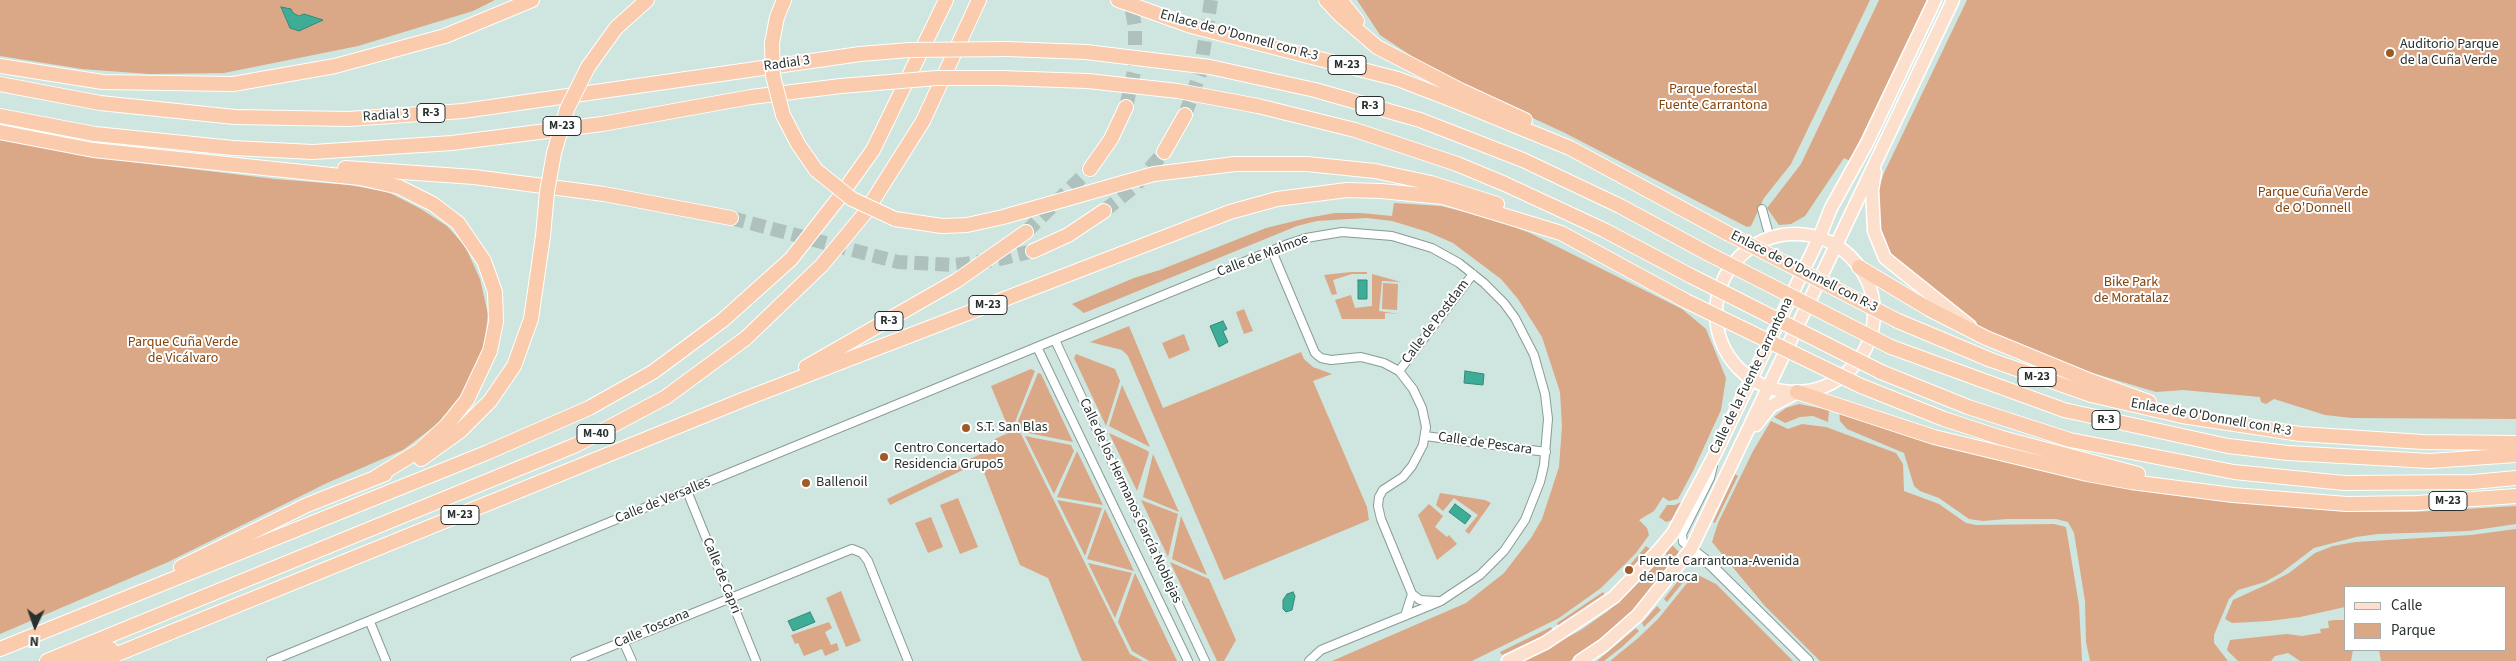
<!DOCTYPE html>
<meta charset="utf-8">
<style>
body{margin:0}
#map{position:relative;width:2516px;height:661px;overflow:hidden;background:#cfe5df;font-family:"Source Sans 3",sans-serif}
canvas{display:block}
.legend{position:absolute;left:2344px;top:586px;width:162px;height:65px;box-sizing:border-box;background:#fff;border:1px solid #a9adab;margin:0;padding:6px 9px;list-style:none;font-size:15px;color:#28312e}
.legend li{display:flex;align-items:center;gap:10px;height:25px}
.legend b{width:25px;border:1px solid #a9adab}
.north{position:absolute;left:10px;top:601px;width:50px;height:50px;-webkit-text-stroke:4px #fff;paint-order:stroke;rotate:183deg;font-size:14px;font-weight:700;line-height:20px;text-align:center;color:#28312e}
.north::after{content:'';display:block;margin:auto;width:18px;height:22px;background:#28312e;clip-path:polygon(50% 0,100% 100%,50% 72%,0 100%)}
</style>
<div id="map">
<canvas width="2516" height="661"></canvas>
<ul class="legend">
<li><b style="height:6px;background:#fce0cd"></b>Calle</li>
<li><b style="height:14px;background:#daa886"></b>Parque</li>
</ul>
<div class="north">N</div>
</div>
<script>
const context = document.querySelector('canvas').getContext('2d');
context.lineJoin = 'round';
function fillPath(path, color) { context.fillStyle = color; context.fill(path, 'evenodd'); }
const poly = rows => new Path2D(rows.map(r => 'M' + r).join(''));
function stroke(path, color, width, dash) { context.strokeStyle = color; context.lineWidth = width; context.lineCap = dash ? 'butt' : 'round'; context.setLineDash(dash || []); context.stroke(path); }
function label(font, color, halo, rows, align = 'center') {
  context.font = font + ' "Source Sans 3",sans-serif'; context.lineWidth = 4; context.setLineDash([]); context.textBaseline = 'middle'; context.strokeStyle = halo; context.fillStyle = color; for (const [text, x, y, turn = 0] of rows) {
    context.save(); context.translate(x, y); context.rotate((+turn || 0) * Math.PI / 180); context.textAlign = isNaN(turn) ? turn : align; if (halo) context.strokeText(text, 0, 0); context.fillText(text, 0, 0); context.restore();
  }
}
fillPath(poly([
 [0,0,495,0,473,11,358,46,224,73,149,74,82,69,0,56],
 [1357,0,1870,0,1791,164,1764,198,1751,226,1747,227,1565,133,1440,75,1380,35],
 [1879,0,1927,0,1850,161,1844,158,1805,216,1791,224,1779,225,1767,208,1801,164],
 [1967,0,2516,0,2516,419,2352,418,2325,415,2274,399,2266,404,2261,402,2260,397,2183,390,2156,392,2069,366,1983,331,1909,273,1887,252,1878,222,1879,187,1884,173],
 [0,140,132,162,275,179,349,185,388,192,421,209,447,226,465,246,480,279,488,314,484,347,460,398,436,425,403,450,327,483,168,562,0,634],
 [1394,203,1441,206,1497,220,1530,233,1682,309,1706,329,1726,378,1721,410,1693,471,1678,499,1669,501,1663,497,1654,511,1639,520,1647,528,1649,535,1636,553,1601,588,1559,618,1472,661,1332,661,1466,603,1504,573,1531,538,1542,519,1559,467,1562,426,1560,392,1542,337,1518,299,1501,279,1453,243,1428,232,1392,221,1366,218,1317,221,1297,226,1084,313,1072,304,1134,278,1160,270,1266,228,1307,218,1335,213,1361,213,1392,216],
 [1351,272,1367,272,1367,274,1352,274,1333,280,1337,294,1332,295,1324,275],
 [1372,274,1401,282,1382,281,1379,311,1399,314,1385,313,1385,319,1342,319,1335,300,1351,295,1355,308,1372,306],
 [1383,283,1398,284,1397,310,1382,309],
 [1244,309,1253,331,1244,334,1236,312],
 [1129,326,1163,408,1301,352,1304,359,1313,367,1332,374,1313,381,1367,507,1369,520,1224,580,1128,356,1122,350,1090,342],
 [1184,334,1190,350,1169,359,1162,343],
 [1076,354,1115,369,1120,381,1106,426,1074,358],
 [1031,369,1035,371,1015,422,1130,654,1143,661,1082,661,1048,578,1020,565,983,470,967,468,890,505,887,499,995,447,995,439,1010,432,991,386],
 [1038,373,1041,374,1073,442,1023,432,1018,421],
 [1122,385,1150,447,1109,426],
 [1799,404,1829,410,1828,422,1813,416,1800,417,1785,423,1774,417,1786,408],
 [1839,410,1961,451,2140,489,2234,502,2348,512,2414,512,2516,506,2516,524,2469,531,2378,534,2356,537,2314,548,2281,573,2265,582,2238,590,2229,599,2214,635,2214,643,2228,661,2090,661,2086,642,2085,601,2074,533,2068,522,2056,519,2007,519,1983,521,1969,519,1939,498,1920,491,1914,486,1904,453,1847,429,1840,421],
 [1771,421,1788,429,1802,424,1826,427,1896,453,1903,464,1904,491,1939,504,1966,523,1976,525,2054,524,2066,527,2079,605,2082,661,1820,661,1764,605,1712,542,1718,523,1753,451],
 [1109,433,1148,451,1149,453,1137,491],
 [1025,436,1071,445,1074,451,1054,494],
 [1077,451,1103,505,1057,497],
 [1153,454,1179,512,1143,497],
 [1735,474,1738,476,1732,488,1715,523,1713,522],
 [1440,493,1485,500,1491,503,1469,534,1465,531,1478,515,1454,498,1443,511,1436,505],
 [958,498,978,547,960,554,940,505],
 [1057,500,1102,508,1085,556],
 [1141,500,1178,514,1168,557],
 [1681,502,1683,503,1672,520,1666,522,1659,517,1667,505,1675,505],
 [1429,504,1443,516,1435,527,1447,537,1449,535,1457,544,1437,560,1418,515],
 [1105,509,1134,571,1087,559],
 [1181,516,1207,575,1172,559],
 [931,517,943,547,928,553,915,523],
 [2516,529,2516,661,2381,661,2379,650,2505,650,2505,587,2345,587,2345,607,2300,617,2269,621,2232,623,2225,619,2233,600,2270,583,2289,573,2315,553,2333,546,2355,542,2471,535],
 [1672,545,1680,553,1674,562,1665,553],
 [1646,546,1650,549,1632,569,1629,566],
 [1660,559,1670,568,1642,602,1594,644,1570,661,1523,661,1581,630,1608,611,1638,583],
 [1170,562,1209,579,1236,640,1224,661,1217,661],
 [1088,563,1132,573,1115,618],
 [1135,573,1177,661,1149,661,1132,651,1118,622],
 [1698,575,1716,584,1793,661,1610,661,1637,639,1658,619,1692,577],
 [1681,577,1685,580,1667,602,1664,599],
 [841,591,861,641,846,647,826,598],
 [1603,592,1605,595,1559,627,1557,623],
 [1657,606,1661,610,1644,627,1642,623],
 [2334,620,2345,620,2345,650,2353,650,2351,661,2300,661,2288,653,2275,656,2271,661,2238,661,2227,650,2230,640,2287,634,2302,636,2321,633,2320,629,2329,628,2328,621],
 [829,622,832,628,825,632,831,645,837,643,839,650,825,656,822,649,804,656,798,643,795,644,791,635],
 [1551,627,1553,631,1502,655,1500,652],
 [1636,628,1639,631,1622,647,1604,661,1597,661]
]), '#daa886');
const water = poly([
 [281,7,291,9,293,13,299,16,304,14,323,20,299,31,290,28,281,7],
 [1358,280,1367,280,1367,299,1358,299,1358,280],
 [1223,321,1227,329,1223,331,1228,342,1219,347,1210,326,1223,321],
 [1465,371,1484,374,1483,385,1464,383,1465,371],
 [1455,504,1471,516,1465,524,1449,512,1455,504],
 [1293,592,1295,596,1292,610,1286,612,1283,609,1283,600,1287,594,1293,592],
 [810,612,815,622,793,631,788,621,810,612]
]);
fillPath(water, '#3dad98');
stroke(water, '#378878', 1);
stroke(poly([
 [1126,107,1135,67,1135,27,1130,0],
 [1185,115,1200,73,1211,0],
 [1104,211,1134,187,1164,152],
 [731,218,898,262,955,265,996,260,1033,251],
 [1026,232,1090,169]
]), '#aec1bc', 14, [14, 7]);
const minor = poly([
 [1762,209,1770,238],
 [1272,251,1315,353,1321,358,1331,360,1361,357,1384,363,1399,371,1413,389,1422,408,1426,427,1423,445,1412,466,1403,477,1383,490,1379,497,1378,506,1381,519,1412,594,1405,616],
 [1055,340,1205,661],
 [1037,347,1188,661],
 [1399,371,1473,274],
 [1425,436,1546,452],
 [687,491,756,661],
 [1691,549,1683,542,1682,534,1710,478,1713,466],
 [1412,594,1420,600,1437,601],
 [370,622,386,661],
 [623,641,632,661],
 [271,661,1288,244,1306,238,1342,232,1392,236,1432,248,1459,263,1484,283,1504,303,1515,318,1534,355,1545,394,1548,419,1544,465,1540,482,1525,520,1504,551,1480,575,1441,601,1321,650,1309,661],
 [575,661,852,549,862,553,868,561,908,661]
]);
const tertiary = poly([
 [1691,549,1710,564,1808,661]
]);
const primary = poly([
 [1875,172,1872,190,1874,231,1885,258,1970,326],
 '1716 313a79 79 0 1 1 158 0a79 79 0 1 1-158 0Z',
 [1756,425,1771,406,1796,393],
 [1508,661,1545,643,1614,597,1658,551,1673,533,1714,456,1819,238,1831,208,1867,143,1935,0],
 [1580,661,1604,645,1638,615,1691,549,1953,0]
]);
const motorway = poly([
 [1118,0,1191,26,1398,79,1455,101,1570,148,1727,233],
 [1326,0,1340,15,1377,47,1460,90,1525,120],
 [1340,0,1357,21],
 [616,28,647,0],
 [772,43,777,17,784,0],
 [1008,49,1086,52,1210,67,1315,90,1420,120,1523,160,1620,206,1707,253],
 [0,66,103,82,233,84,335,66,445,36,532,0],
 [1001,78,1088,81,1178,91,1258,106,1355,130,1457,164,1505,184,1604,230,1691,276],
 [0,84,100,103,235,117,348,119,463,111,860,54],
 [783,115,798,144,816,170],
 [0,116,95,134,233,148,313,152,452,143,602,124,751,97,841,86],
 [0,132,93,150,360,178,399,187,433,204,458,223,484,261,495,292,496,322,490,351,467,400,447,425,420,450,376,477],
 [1164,152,1185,115],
 [345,168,474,177,604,194,731,218],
 [1090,169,1111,139,1126,107],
 [895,219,942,226,967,225,1003,217,1154,174,1235,164,1307,164,1375,171,1431,183,1497,204],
 [1033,251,1068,235,1104,211],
 [1859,267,1929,309,1986,338,2086,379,2149,402],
 [1898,321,1991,360,2091,395,2182,416,2300,434,2423,442,2516,443],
 [1891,347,2064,410,2228,446,2288,453,2430,461,2516,455],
 [806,367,956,281,1026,232],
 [1881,372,1968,407,2070,440,2234,472,2344,483,2473,482,2516,478],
 [1861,386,1944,419,2002,438,2138,474],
 [1797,392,1934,437,2087,474,2131,482,2233,495,2347,504,2417,503,2516,496],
 [421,459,460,431,490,401,514,366,531,319,543,236],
 [181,567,307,505,385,474],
 [0,649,486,453,589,408,653,372,723,320,791,259,838,199,873,150,946,0],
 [47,661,576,445,666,397,746,338,822,265,865,213,923,121,979,0],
 [72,661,111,649],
 [100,661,745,399,1230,212,1277,199,1347,190,1381,191,1443,197,1561,233,1686,301]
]);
stroke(minor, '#889c97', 10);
stroke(tertiary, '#889c97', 12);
stroke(primary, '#fff', 15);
stroke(motorway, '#fff', 16);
stroke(minor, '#fff', 8);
stroke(tertiary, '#fff', 10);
stroke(primary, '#fce0cd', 12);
stroke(motorway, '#facbac', 14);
const motorwayBridge = poly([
 [772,43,773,76,783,115],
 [860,54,909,50,1008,49],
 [841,86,937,78,1001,78],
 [816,170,852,199,895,219],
 [1727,233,1898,321],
 [543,236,547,192,554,153,567,109,588,67,616,28],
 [1707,253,1891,347],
 [1691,276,1881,372],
 [1686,301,1861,386]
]);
stroke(motorwayBridge, '#fff', 16, []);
stroke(motorwayBridge, '#facbac', 14);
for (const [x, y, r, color] of [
 [2390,53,5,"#9c5b27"],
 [966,428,5,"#9c5b27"],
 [884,457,5,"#9c5b27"],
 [806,483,5,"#9c5b27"],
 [1629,570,5,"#9c5b27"]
]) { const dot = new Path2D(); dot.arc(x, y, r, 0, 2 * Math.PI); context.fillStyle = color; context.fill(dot); stroke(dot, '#fff', 2); }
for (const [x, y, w] of [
 [1347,65,38],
 [1370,106,28],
 [431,113,28],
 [562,126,38],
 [988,305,38],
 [889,321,28],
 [2037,377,38],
 [2106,420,28],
 [596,434,38],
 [2448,501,38],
 [460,515,38]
]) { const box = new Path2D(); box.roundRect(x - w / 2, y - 9.5, w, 19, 4); context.fillStyle = '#fff'; context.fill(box); stroke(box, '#28312e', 1); }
label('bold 12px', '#28312e', null, [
 ["M-23",1347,65],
 ["R-3",1370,106],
 ["R-3",431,113],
 ["M-23",562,126],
 ["M-23",988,305],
 ["R-3",889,321],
 ["M-23",2037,377],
 ["R-3",2106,420],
 ["M-40",596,434],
 ["M-23",2448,501],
 ["M-23",460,515]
]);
label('14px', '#28312e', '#fff', [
 ["Enlace de O'Donnell con R-3",1239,36,15],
 ["Radial 3",787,64,-8],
 ["Radial 3",386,116,-4],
 ["Calle de Malmoe",1263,256,-21],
 ["Enlace de O'Donnell con R-3",1804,272,27],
 ["Calle de Postdam",1436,322,-53],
 ["Calle de la Fuente Carrantona",1752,376,-64],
 ["Enlace de O'Donnell con R-3",2211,418,10],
 ["Calle de Pescara",1485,444,8],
 ["Calle de Versalles",663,501,-22],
 ["Calle de los Hermanos García Noblejas",1130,501,65],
 ["Calle de Capri",721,576,68],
 ["Calle Toscana",652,629,-23]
]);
label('14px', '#28312e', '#fff', [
 ["Auditorio Parque",2400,45],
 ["de la Cuña Verde",2400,61],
 ["S.T. San Blas",976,428],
 ["Centro Concertado",894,449],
 ["Residencia Grupo5",894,465],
 ["Ballenoil",816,483],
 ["Fuente Carrantona-Avenida",1639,562],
 ["de Daroca",1639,578]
], 'left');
label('14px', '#844409', '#fff', [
 ["Parque forestal",1713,90],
 ["Fuente Carrantona",1713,106],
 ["Parque Cuña Verde",2313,193],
 ["de O'Donnell",2313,209],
 ["Bike Park",2131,283],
 ["de Moratalaz",2131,299],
 ["Parque Cuña Verde",183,343],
 ["de Vicálvaro",183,359]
]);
</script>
